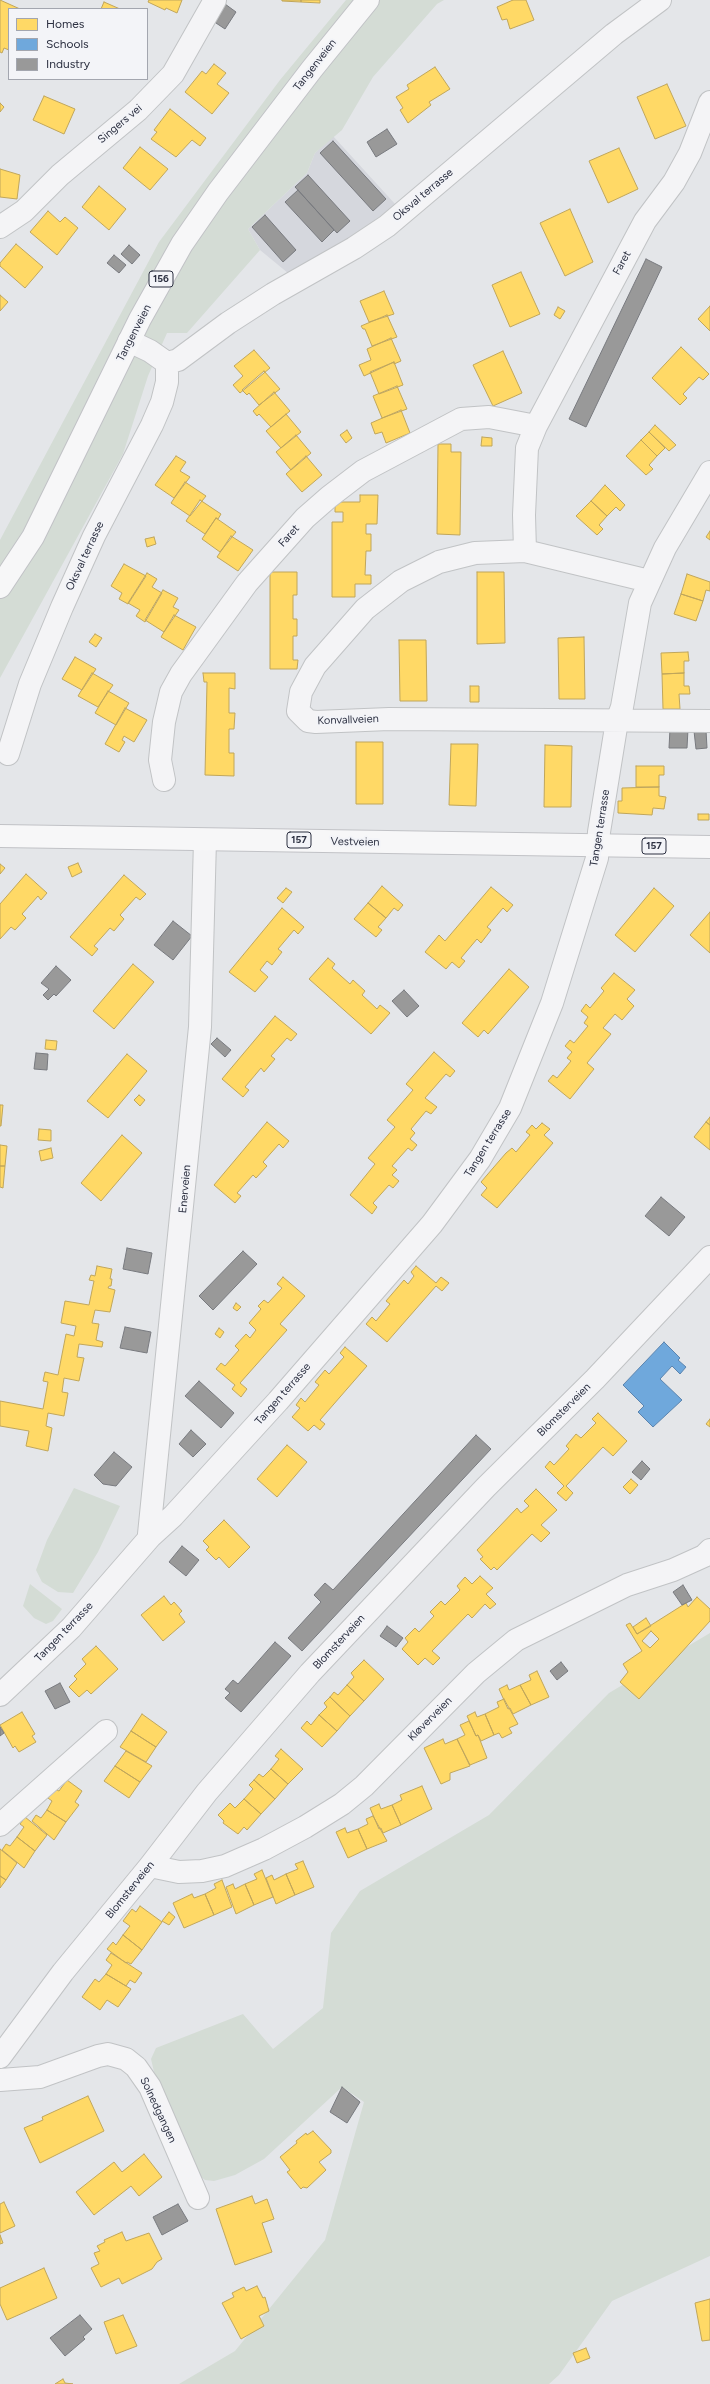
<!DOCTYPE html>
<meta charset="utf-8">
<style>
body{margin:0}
#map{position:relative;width:710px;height:2384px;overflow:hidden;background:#e4e6e9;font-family:Figtree,sans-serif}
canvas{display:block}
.legend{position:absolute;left:8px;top:8px;width:140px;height:72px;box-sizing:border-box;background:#f3f4f8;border:1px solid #a3a6af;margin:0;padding:5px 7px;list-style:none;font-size:12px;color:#2c3041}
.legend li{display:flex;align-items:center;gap:8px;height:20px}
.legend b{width:20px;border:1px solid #a3a6af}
</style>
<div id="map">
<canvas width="710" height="2384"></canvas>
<ul class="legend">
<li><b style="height:11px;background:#ffd966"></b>Homes</li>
<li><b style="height:11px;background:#6fa8dc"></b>Schools</li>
<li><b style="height:11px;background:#999"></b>Industry</li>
</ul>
</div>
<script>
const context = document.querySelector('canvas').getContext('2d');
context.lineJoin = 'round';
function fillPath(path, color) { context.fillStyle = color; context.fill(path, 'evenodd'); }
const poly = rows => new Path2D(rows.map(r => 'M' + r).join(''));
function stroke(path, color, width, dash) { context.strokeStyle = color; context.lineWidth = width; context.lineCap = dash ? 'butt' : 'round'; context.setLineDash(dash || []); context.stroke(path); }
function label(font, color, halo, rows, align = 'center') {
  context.font = font + ' Figtree,sans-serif'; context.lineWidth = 4; context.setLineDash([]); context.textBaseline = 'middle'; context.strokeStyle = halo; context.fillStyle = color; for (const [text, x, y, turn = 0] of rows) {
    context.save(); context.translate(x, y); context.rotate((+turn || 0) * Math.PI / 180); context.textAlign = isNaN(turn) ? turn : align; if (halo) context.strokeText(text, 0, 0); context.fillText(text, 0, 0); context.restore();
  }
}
fillPath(poly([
 [333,136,396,205,294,278,260,250,248,229,307,173,315,153]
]), '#d5d7dd');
fillPath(poly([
 [346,0,444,0,437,4,373,77,342,130,315,153,307,173,248,229,260,250,187,333,167,333,148,376,123,454,0,678,0,540,159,242,280,80],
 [74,1488,120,1506,98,1552,73,1593,58,1592,42,1582,36,1570,47,1540],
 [30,1584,62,1609,53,1621,46,1624,34,1618,23,1606],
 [710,1633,710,2256,612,2301,559,2375,549,2384,179,2384,235,2351,325,2240,364,2102,342,2087,264,2159,235,2175,214,2181,205,2180,197,2174,155,2076,151,2059,156,2048,243,2014,273,2049,323,2008,331,1933,360,1891,489,1815,609,1693]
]), '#d4dcd5');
const homes = poly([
 [0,0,20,9,9,9,9,50,4,48,2,53,0,52,0,0],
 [149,0,182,0,177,13,166,8,165,10,148,2,149,0],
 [282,0,301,0,301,2,282,1,282,0],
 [301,0,320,0,320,3,301,2,301,0],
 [513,0,526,0,534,20,510,29,507,19,502,20,497,7,513,0],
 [104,2,120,9,101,9,104,2],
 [214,64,226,73,217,84,229,93,212,114,185,92,202,71,206,74,214,64],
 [435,67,450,89,429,102,431,105,408,123,400,110,403,108,396,97,409,89,407,85,435,67],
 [667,84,686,126,655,139,637,97,667,84],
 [44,96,75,109,64,134,33,120,44,96],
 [0,103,4,107,0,112,0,103],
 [170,109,206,138,200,146,192,140,176,157,151,139,157,132,154,130,170,109],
 [140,147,168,169,150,190,123,168,140,147],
 [619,148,638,189,608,203,589,161,619,148],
 [0,169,20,175,17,199,0,197,0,169],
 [99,186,126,209,109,230,82,207,99,186],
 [570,209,593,262,565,276,540,223,570,209],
 [48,211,60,222,65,217,78,228,57,255,30,232,48,211],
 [16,244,43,267,25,288,0,266,0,263,16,244],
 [521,272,540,314,510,327,492,285,521,272],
 [384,291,394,314,369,322,360,301,384,291],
 [0,295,8,302,0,311,0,295],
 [710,306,710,331,698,319,710,306],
 [558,307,565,311,560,319,554,315,558,307],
 [387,315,397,337,372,346,365,329,363,329,361,326,387,315],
 [391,338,401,361,394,364,394,362,364,376,359,365,371,360,367,349,391,338],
 [681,347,709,374,703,380,699,377,683,394,687,398,680,405,652,378,681,347],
 [254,350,270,368,240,393,233,385,243,376,234,366,254,350],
 [503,351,522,393,493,406,473,365,503,351],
 [394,362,403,385,379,394,370,372,394,362],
 [264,371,280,389,259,405,249,393,247,395,242,390,264,371],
 [397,386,407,409,382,418,373,396,397,386],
 [274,392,290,411,271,427,259,414,257,416,253,411,274,392],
 [401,410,410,433,386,443,382,432,375,434,371,423,401,410],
 [286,414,301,432,281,448,266,431,286,414],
 [655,425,676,445,669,451,649,432,655,425],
 [347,430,352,438,346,443,340,435,347,430],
 [649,432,665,448,657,456,641,440,649,432],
 [296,435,311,453,291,470,276,452,296,435],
 [482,437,492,438,492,446,481,446,482,437],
 [641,440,657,456,649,465,653,469,646,475,626,456,641,440],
 [438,444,451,444,451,452,461,452,460,535,437,534,438,444],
 [176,456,186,462,180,471,190,477,174,498,155,485,176,456],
 [306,456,322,475,302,492,286,474,306,456],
 [185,482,206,496,190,516,171,503,185,482],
 [605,485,625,505,620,511,616,507,607,516,591,501,605,485],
 [360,495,378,495,377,524,366,524,366,534,371,534,371,551,366,551,365,575,371,575,371,584,355,584,355,597,332,597,332,522,343,522,343,512,335,512,335,502,360,502,360,495],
 [200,500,221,514,218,519,216,518,205,534,186,521,200,500],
 [591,501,607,516,599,525,603,529,597,535,576,516,591,501],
 [216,518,236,532,220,552,202,539,216,518],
 [710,531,710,540,706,537,710,531],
 [231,536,253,550,238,571,217,557,231,536],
 [154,537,156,544,147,547,145,539,154,537],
 [124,564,146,576,128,604,119,599,122,593,111,586,124,564],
 [270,572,297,572,297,595,293,595,293,619,297,619,297,636,293,636,293,660,298,660,297,669,270,669,270,572],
 [477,572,504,572,505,643,477,644,477,572],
 [147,573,157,579,152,587,162,593,145,622,136,616,140,610,128,603,147,573],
 [687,574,710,582,710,591,706,590,703,601,681,594,687,574],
 [163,590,178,598,173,607,179,610,164,632,145,620,163,590],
 [681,594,703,601,696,621,674,614,681,594],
 [174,615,196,627,183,650,161,637,174,615],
 [95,634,102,638,96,647,89,642,95,634],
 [584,637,585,699,559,699,558,638,584,637],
 [399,640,426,640,427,701,400,701,399,640],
 [688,652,689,661,684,661,684,673,662,674,661,653,688,652],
 [75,657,96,669,82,690,62,679,75,657],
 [92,673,113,685,98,707,78,696,92,673],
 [203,673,235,673,235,689,229,688,229,713,235,713,234,729,229,729,229,753,234,753,234,776,205,775,207,682,204,682,203,673],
 [684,673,684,686,689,686,690,694,679,694,680,709,663,709,662,674,684,673],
 [470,686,479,686,479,702,470,702,470,686],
 [108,691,129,703,116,725,95,713,108,691],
 [125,708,147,720,134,742,124,736,122,740,125,742,119,752,105,744,125,708],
 [356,742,383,742,383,804,356,804,356,742],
 [451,744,478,744,476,806,449,805,451,744],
 [545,745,572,746,571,807,544,807,545,745],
 [636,766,664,766,664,775,659,775,659,787,636,787,636,766],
 [659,787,659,796,666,797,664,809,653,808,652,815,618,813,618,801,622,801,622,788,659,787],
 [698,814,709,814,709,820,698,820,698,814],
 [78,863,82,872,72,877,68,867,78,863],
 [0,864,5,868,0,874,0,864],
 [26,874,47,893,41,900,38,896,22,914,26,918,15,930,11,927,0,939,0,904,26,874],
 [124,875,146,894,140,900,136,897,120,915,124,919,114,931,110,928,94,946,98,949,92,956,70,937,124,875],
 [382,886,403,905,398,911,394,908,386,918,368,903,382,886],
 [491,887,513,905,507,912,503,908,487,927,491,930,481,943,477,939,461,958,465,961,459,968,452,962,446,969,425,952,439,935,445,941,491,887],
 [286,888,292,892,283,903,277,898,286,888],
 [654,888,674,906,635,952,615,935,654,888],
 [368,903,386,918,378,927,382,930,376,937,354,919,368,903],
 [282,908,304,927,298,934,294,930,278,949,282,952,272,965,267,961,260,970,268,977,255,992,229,972,282,908],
 [710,912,710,953,690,935,710,912],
 [328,958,335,964,332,968,350,984,353,980,365,991,362,995,377,1009,380,1005,390,1013,371,1034,309,979,328,958],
 [133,964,154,982,114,1029,93,1011,133,964],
 [509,969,529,987,488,1034,484,1030,478,1037,462,1023,509,969],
 [614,973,635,990,627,999,634,1006,622,1020,615,1014,603,1028,611,1034,587,1063,594,1069,570,1099,548,1081,553,1075,557,1078,571,1061,567,1058,572,1052,565,1046,570,1040,574,1043,588,1026,584,1023,588,1017,581,1011,586,1004,590,1008,604,991,601,988,614,973],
 [275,1016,297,1034,291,1041,287,1038,271,1056,275,1059,264,1072,261,1068,245,1087,249,1090,243,1097,222,1079,275,1016],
 [46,1040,57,1041,56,1050,45,1049,46,1040],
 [434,1052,455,1071,450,1077,446,1074,425,1098,437,1107,431,1114,426,1111,411,1129,415,1133,410,1139,417,1145,412,1151,408,1148,392,1166,397,1170,392,1175,399,1181,393,1188,389,1185,373,1203,377,1207,372,1214,350,1195,375,1164,368,1158,395,1127,387,1120,413,1090,406,1084,434,1052],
 [127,1054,147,1071,108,1118,87,1101,127,1054],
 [139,1095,145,1100,140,1106,134,1100,139,1095],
 [0,1105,3,1105,1,1126,0,1126,0,1105],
 [710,1117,710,1125,706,1122,710,1117],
 [267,1122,289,1141,283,1148,279,1144,263,1162,267,1166,256,1178,253,1175,237,1193,241,1196,235,1203,214,1185,267,1122],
 [706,1122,710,1125,710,1150,694,1137,706,1122],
 [542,1123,550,1129,544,1135,553,1143,497,1208,481,1195,487,1188,481,1182,506,1153,512,1148,516,1152,530,1135,526,1132,532,1125,536,1129,542,1123],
 [39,1129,51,1130,51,1141,38,1140,39,1129],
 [122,1135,142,1153,101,1201,81,1183,122,1135],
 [0,1145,7,1146,5,1166,0,1166,0,1145],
 [51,1148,53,1158,41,1161,39,1151,51,1148],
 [0,1166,5,1166,3,1188,0,1187,0,1166],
 [97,1266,112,1269,110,1279,112,1279,111,1286,109,1286,108,1288,115,1290,110,1312,95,1310,92,1323,99,1324,96,1340,103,1342,102,1347,79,1344,77,1357,84,1358,79,1381,64,1378,62,1392,68,1393,64,1416,48,1413,46,1426,52,1428,48,1451,26,1446,29,1431,0,1426,0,1401,43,1409,48,1382,43,1381,45,1372,58,1375,66,1334,74,1336,76,1326,61,1323,65,1301,89,1305,94,1281,89,1280,91,1275,95,1276,97,1266],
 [416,1266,436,1283,441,1277,449,1283,442,1291,436,1286,387,1342,366,1324,372,1317,376,1321,390,1304,386,1301,404,1280,408,1284,414,1276,411,1272,416,1266],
 [283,1277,305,1296,280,1324,287,1330,240,1383,247,1389,241,1397,232,1389,235,1385,216,1369,221,1363,225,1366,239,1350,235,1346,246,1334,250,1338,256,1330,249,1323,261,1309,258,1306,264,1300,268,1303,282,1288,277,1284,283,1277],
 [236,1303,241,1307,237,1311,233,1308,236,1303],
 [219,1328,224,1332,220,1338,215,1334,219,1328],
 [345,1347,367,1366,320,1420,325,1424,320,1430,314,1425,308,1431,292,1417,300,1408,296,1405,301,1398,305,1402,319,1385,315,1382,325,1370,329,1374,344,1357,340,1353,345,1347],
 [598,1413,627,1441,613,1456,603,1447,566,1486,573,1493,566,1501,557,1493,564,1486,545,1467,550,1461,554,1465,569,1449,566,1446,576,1434,581,1438,596,1423,592,1419,598,1413],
 [710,1419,710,1427,706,1424,710,1419],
 [287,1445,307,1462,277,1497,257,1479,287,1445],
 [631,1479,638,1485,630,1494,623,1487,631,1479],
 [536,1489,557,1510,541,1525,550,1533,541,1542,532,1534,497,1570,494,1567,491,1570,480,1559,483,1557,477,1550,517,1508,521,1513,529,1506,524,1501,536,1489],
 [224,1520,250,1547,229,1568,219,1557,216,1560,206,1550,209,1547,203,1541,224,1520],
 [480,1576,493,1588,486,1594,496,1604,490,1609,485,1604,472,1618,468,1614,432,1651,440,1658,433,1665,425,1658,418,1665,402,1649,408,1642,405,1638,415,1628,419,1632,434,1616,430,1612,441,1601,445,1605,460,1590,457,1586,465,1577,472,1584,480,1576],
 [164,1596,171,1605,174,1602,182,1611,179,1614,185,1622,163,1641,141,1615,164,1596],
 [697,1597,710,1609,710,1621,639,1699,620,1682,628,1672,623,1664,642,1651,626,1625,630,1623,637,1634,686,1603,688,1607,697,1597],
 [651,1631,659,1639,650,1648,642,1641,651,1631],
 [646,1618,651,1626,637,1634,633,1627,646,1618],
 [96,1646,118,1669,91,1694,87,1690,79,1697,69,1687,77,1679,74,1676,86,1664,82,1659,96,1646],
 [364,1660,384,1679,364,1701,347,1685,354,1677,351,1673,364,1660],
 [537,1671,549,1697,531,1705,520,1685,531,1680,529,1675,537,1671],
 [347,1685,364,1701,350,1716,330,1697,334,1692,338,1695,347,1685],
 [507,1685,509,1690,520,1685,531,1705,513,1714,510,1708,508,1709,499,1689,507,1685],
 [330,1697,350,1716,337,1731,319,1715,327,1707,324,1703,330,1697],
 [504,1699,518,1724,509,1728,512,1733,502,1738,499,1733,494,1735,485,1714,499,1707,497,1702,504,1699],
 [22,1712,35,1734,32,1736,36,1742,19,1752,15,1746,13,1748,0,1725,22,1712],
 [475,1712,477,1717,485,1714,494,1735,481,1741,478,1735,476,1736,467,1716,475,1712],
 [142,1714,167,1732,156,1747,131,1731,142,1714],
 [319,1715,337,1731,322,1747,301,1728,307,1721,311,1725,319,1715],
 [469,1721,476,1736,478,1735,487,1758,470,1765,457,1739,465,1735,460,1725,469,1721],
 [131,1731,156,1747,146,1762,120,1747,131,1731],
 [443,1739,445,1744,457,1739,470,1766,450,1773,450,1780,441,1784,424,1748,443,1739],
 [281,1749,303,1769,288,1784,271,1769,279,1759,275,1756,281,1749],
 [126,1751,152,1766,140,1782,115,1766,126,1751],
 [115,1766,140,1782,129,1798,104,1781,115,1766],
 [271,1769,288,1784,275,1799,254,1780,259,1774,263,1777,271,1769],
 [67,1780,82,1791,75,1802,79,1805,66,1822,47,1810,52,1801,48,1798,55,1789,59,1791,67,1780],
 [254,1780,275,1799,261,1814,244,1799,253,1789,249,1785,254,1780],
 [422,1786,432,1809,401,1825,392,1805,402,1800,400,1795,422,1786],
 [244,1799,261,1814,247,1830,244,1827,238,1834,223,1823,224,1821,218,1815,230,1803,235,1808,244,1799],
 [379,1804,381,1809,392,1805,401,1825,383,1833,381,1828,379,1829,370,1808,379,1804],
 [47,1810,66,1822,54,1840,32,1821,36,1815,41,1818,47,1810],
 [373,1816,387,1841,367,1849,358,1829,368,1824,366,1819,373,1816],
 [25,1817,47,1835,35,1851,17,1837,24,1827,20,1824,25,1817],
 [345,1828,347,1833,358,1829,367,1849,348,1858,336,1832,345,1828],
 [17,1837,35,1851,24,1868,2,1850,6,1844,10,1846,17,1837],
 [0,1849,17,1863,6,1880,0,1876,0,1849],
 [303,1861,314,1887,295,1895,286,1874,298,1869,295,1864,303,1861],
 [262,1870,273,1897,254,1905,245,1884,257,1879,254,1874,262,1870],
 [286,1874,295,1895,276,1904,266,1878,272,1875,274,1880,286,1874],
 [0,1876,6,1880,0,1888,0,1876],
 [222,1880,232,1907,214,1915,205,1894,216,1888,214,1884,222,1880],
 [233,1884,235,1889,245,1884,254,1905,236,1914,226,1887,233,1884],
 [192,1894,194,1898,205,1894,214,1915,184,1928,173,1903,192,1894],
 [140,1906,162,1922,142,1950,123,1935,130,1926,123,1921,132,1909,136,1912,140,1906],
 [169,1912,175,1917,169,1925,162,1921,169,1912],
 [123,1935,142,1950,131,1964,127,1962,126,1963,107,1949,113,1942,116,1945,123,1935],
 [111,1953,142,1973,135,1983,130,1980,126,1986,106,1974,112,1965,106,1960,111,1953],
 [106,1974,131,1989,118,2007,107,2000,100,2010,82,1997,95,1979,99,1982,106,1974],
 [88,2096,104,2131,40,2163,24,2128,43,2120,42,2117,88,2096],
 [313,2131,331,2150,331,2153,319,2162,326,2170,307,2188,303,2187,301,2189,287,2172,290,2170,280,2157,297,2143,296,2141,306,2133,307,2135,313,2131],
 [144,2154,162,2177,139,2196,131,2186,94,2215,76,2192,114,2162,122,2172,144,2154],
 [252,2196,255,2204,267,2199,274,2219,262,2223,272,2252,235,2265,216,2209,252,2196],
 [4,2202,15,2226,0,2233,0,2204,4,2202],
 [122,2232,126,2241,149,2233,162,2259,157,2262,152,2269,122,2284,119,2278,101,2287,91,2268,99,2264,94,2253,100,2251,97,2246,105,2242,104,2240,122,2232],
 [0,2235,3,2243,0,2244,0,2235],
 [44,2268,57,2298,7,2320,0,2304,0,2288,44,2268],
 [257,2286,263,2298,265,2297,269,2311,259,2316,264,2326,241,2339,222,2303,234,2297,232,2293,244,2287,246,2291,257,2286],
 [710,2299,710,2340,702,2341,695,2303,710,2299],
 [123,2315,137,2346,116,2354,104,2322,123,2315],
 [586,2348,590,2358,577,2363,573,2353,586,2348],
 [63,2379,65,2383,73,2384,55,2384,63,2379]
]);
fillPath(homes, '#ffd966');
stroke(homes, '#c0a65b', 1);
const schools = poly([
 [664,1342,680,1358,678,1360,686,1367,680,1374,672,1366,660,1379,682,1400,653,1427,638,1412,644,1406,623,1385,664,1342]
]);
fillPath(schools, '#6fa8dc');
stroke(schools, '#5b84ae', 1);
const industry = poly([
 [225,4,236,12,225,29,213,21,225,4],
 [387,129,397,144,376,157,367,142,387,129],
 [333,141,386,199,373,211,320,153,333,141],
 [308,175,350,221,337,233,295,187,308,175],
 [298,190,334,230,322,242,285,202,298,190],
 [265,215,296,250,283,262,252,227,265,215],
 [129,245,140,255,132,264,121,254,129,245],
 [114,255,126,265,119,273,107,263,114,255],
 [646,259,662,267,586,427,569,419,646,259],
 [670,729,688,729,687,748,669,748,670,729],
 [706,730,707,748,696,749,694,731,706,730],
 [173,921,192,936,173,960,154,945,173,921],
 [56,966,71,980,56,996,54,994,48,1000,43,995,49,989,41,983,56,966],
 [404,990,419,1006,407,1017,392,1001,404,990],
 [217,1038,231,1050,225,1057,211,1044,217,1038],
 [36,1053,48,1054,47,1070,34,1069,36,1053],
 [661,1197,685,1217,669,1236,645,1216,661,1197],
 [127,1248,152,1253,148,1274,123,1269,127,1248],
 [243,1251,257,1264,213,1310,199,1296,243,1251],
 [125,1327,151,1332,147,1353,120,1348,125,1327],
 [199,1381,234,1413,221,1428,185,1396,199,1381],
 [191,1430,206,1444,193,1457,179,1444,191,1430],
 [476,1435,491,1449,302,1651,288,1638,321,1602,314,1595,325,1583,333,1590,476,1435],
 [114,1452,132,1467,116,1486,103,1484,94,1475,114,1452],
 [642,1461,650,1469,641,1480,632,1472,642,1461],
 [182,1546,199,1560,186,1576,169,1562,182,1546],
 [683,1585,692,1600,682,1605,673,1592,683,1585],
 [387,1626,403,1638,396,1647,380,1636,387,1626],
 [275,1642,291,1656,241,1712,225,1698,230,1693,225,1689,233,1680,238,1684,275,1642],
 [561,1662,568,1671,557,1680,550,1671,561,1662],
 [60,1683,70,1702,55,1709,45,1691,60,1683],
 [0,1727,4,1733,0,1736,0,1727],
 [342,2087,360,2102,347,2123,330,2112,342,2087],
 [178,2204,188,2221,162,2235,153,2217,178,2204],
 [80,2315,92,2329,83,2337,85,2339,65,2356,50,2338,80,2315]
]);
fillPath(industry, '#999');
stroke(industry, '#787a7f', 1);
const minor = poly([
 [0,227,24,211,60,175,138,110,173,74,215,0],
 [129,341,150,351,167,363,178,360,228,323,273,294,354,248,387,226,614,34,660,0],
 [525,551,524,515,527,448,536,426,645,221,674,182,690,153,710,102],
 [649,581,525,551,475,553,439,562,401,581,365,609,315,666,301,692,298,711,308,721,316,722,389,719,710,721],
 [8,754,30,684,62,607,94,536,152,425,162,402,167,382,167,363],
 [164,780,160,760,164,722,171,692,181,674,247,583,305,518,329,497,363,471,461,419,489,417,536,426],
 [151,1536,149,1534,200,1027,205,840],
 [0,1695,71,1628,151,1536,173,1516,278,1401,432,1224,480,1159,510,1108,552,1003,597,858,599,832,617,721,622,707,640,603,665,548,710,472],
 [0,1825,106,1731],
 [150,1866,179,1872,202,1871,225,1866,264,1849,305,1827,342,1804,364,1786,476,1673,516,1640,627,1585,673,1570,704,1556,710,1550],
 [0,2057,63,1972,150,1866,207,1792,310,1673,486,1487,595,1379,710,1257],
 [0,2080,40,2077,98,2056,108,2054,126,2059,136,2067,150,2087,198,2198]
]);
const major = poly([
 [0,587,33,537,140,319,182,244,218,192,312,69,368,0],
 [0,836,710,847]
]);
stroke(minor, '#c1c3c5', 24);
stroke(major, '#c1c2c6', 24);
stroke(minor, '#f4f4f6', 22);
stroke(major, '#f7f7f8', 22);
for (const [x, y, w] of [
 [161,279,24],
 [299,840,24],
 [654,846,24]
]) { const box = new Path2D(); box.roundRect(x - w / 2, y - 8, w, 16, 3); context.fillStyle = '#f3f4f8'; context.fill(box); stroke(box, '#2c3041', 1); }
label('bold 10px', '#2c3041', null, [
 ["156",161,279],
 ["157",299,840],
 ["157",654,846]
]);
label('11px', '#2c3041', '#f3f4f8', [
 ["Tangenveien",315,65,-52],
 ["Singers vei",120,124,-40],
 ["Oksval terrasse",423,195,-40],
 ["Faret",622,263,-61],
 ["Tangenveien",134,333,-63],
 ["Faret",289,536,-48],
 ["Oksval terrasse",85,556,-65],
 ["Konvallveien",348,720,-2],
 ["Tangen terrasse",600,828,-81],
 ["Vestveien",355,842,1],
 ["Tangen terrasse",488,1143,-58],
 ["Enerveien",185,1189,-85],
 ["Tangen terrasse",283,1394,-49],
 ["Blomsterveien",564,1410,-45],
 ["Tangen terrasse",64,1632,-46],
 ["Blomsterveien",339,1642,-47],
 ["Kløverveien",430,1719,-45],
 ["Blomsterveien",130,1890,-51],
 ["Solnedgangen",158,2110,65]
]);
</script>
